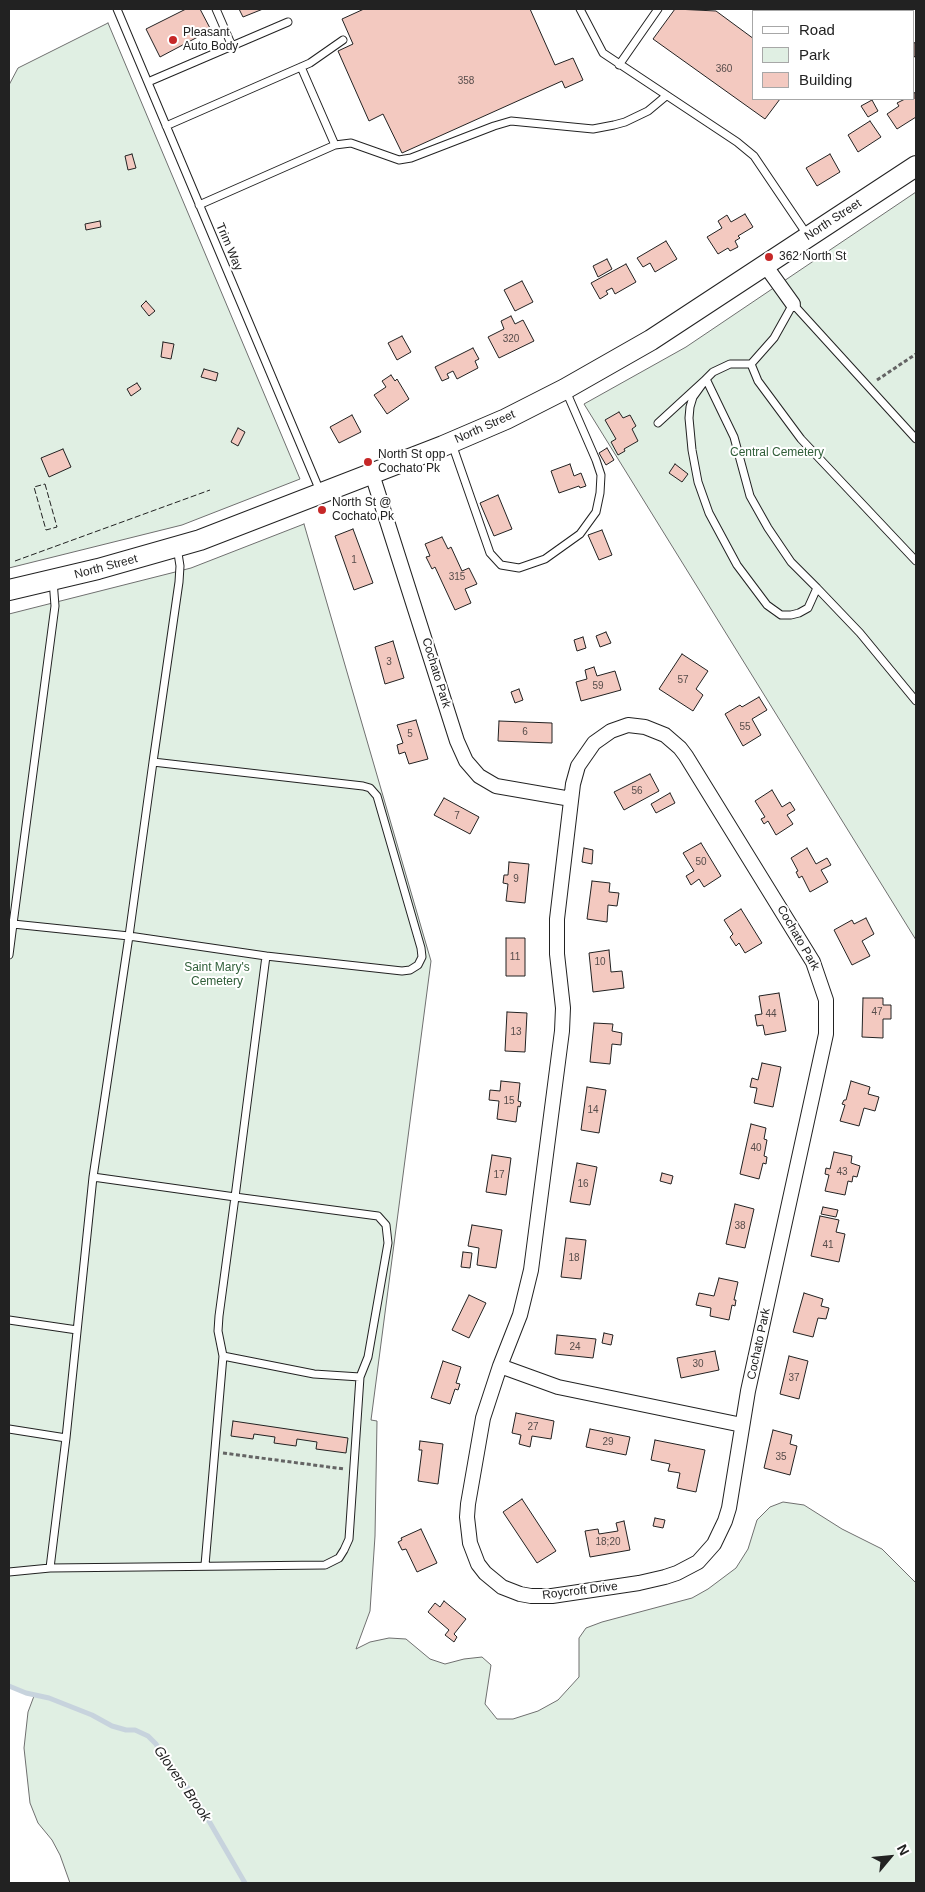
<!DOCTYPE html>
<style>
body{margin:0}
#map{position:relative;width:925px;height:1892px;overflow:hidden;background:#fff;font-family:Arial,sans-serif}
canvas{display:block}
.frame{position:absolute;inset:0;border:10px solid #222;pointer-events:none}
.legend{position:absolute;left:752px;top:10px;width:162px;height:90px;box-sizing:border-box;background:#fff;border:1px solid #a7a7a7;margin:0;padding:6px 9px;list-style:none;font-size:15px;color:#222}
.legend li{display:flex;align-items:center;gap:10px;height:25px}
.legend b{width:25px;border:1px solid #a7a7a7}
.north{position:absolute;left:865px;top:1832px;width:50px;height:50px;-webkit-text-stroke:4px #fff;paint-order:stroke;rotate:62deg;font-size:14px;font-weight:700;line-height:20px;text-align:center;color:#222}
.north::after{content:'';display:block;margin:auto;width:18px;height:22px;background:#222;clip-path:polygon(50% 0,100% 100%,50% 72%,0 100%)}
</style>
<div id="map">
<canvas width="925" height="1892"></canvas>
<div class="frame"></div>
<ul class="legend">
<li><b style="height:6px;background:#fff"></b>Road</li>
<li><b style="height:14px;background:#e0efe3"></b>Park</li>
<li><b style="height:14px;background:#f3c9c0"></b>Building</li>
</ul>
<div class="north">N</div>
</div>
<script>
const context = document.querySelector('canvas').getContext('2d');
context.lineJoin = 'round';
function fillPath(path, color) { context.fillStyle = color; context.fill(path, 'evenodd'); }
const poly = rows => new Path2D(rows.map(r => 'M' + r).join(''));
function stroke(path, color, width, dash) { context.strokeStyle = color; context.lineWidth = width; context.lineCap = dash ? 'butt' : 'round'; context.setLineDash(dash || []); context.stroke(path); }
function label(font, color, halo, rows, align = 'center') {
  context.font = font + ' Arial,sans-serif'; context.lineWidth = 4; context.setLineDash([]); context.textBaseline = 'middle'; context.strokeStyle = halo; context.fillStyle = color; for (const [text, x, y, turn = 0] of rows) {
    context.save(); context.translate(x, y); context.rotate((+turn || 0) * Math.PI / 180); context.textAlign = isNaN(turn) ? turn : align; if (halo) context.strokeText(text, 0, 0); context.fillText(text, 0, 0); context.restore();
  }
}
const green = poly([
 [108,23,300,479,182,525,9,568,9,85,18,68,108,23],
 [916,192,916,940,584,404,686,347,916,192],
 [304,524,431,961,371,1420,377,1421,375,1536,370,1611,356,1649,370,1642,389,1638,406,1639,430,1659,445,1664,464,1659,482,1657,491,1665,485,1704,497,1719,513,1719,538,1711,558,1700,579,1677,579,1638,586,1628,602,1622,692,1598,708,1589,736,1568,748,1549,757,1520,770,1507,783,1502,804,1505,842,1529,882,1549,916,1583,916,1883,70,1883,60,1855,52,1840,38,1823,30,1803,24,1748,28,1712,34,1696,9,1686,9,614,191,568,304,524]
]);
fillPath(green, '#e0efe3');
stroke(green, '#6f6f6f', 1);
stroke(poly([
 [9,1686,26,1693,49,1698,92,1715,112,1726,126,1730,135,1730,148,1736,156,1744,164,1758,195,1797,245,1883]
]), '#c7d3dd', 5);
const building = poly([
 [186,9,200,9,211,30,160,57,146,29,186,9],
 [239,9,263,9,243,17,239,9],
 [364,9,530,9,555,65,573,58,583,80,565,88,562,81,402,153,383,114,369,121,338,51,353,44,342,19,364,9],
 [675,9,716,11,754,39,754,99,780,99,765,119,653,39,675,9],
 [916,42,916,56,914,57,914,43,916,42],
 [916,92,916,117,897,129,887,114,899,106,897,103,905,99,914,99,914,93,916,92],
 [872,100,878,111,868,117,861,106,872,100],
 [870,121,881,137,858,152,848,135,870,121],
 [132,154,136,168,128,170,125,156,132,154],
 [830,154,840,172,817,186,806,168,830,154],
 [745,214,753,227,738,236,740,238,735,241,738,247,730,251,728,248,718,254,707,237,722,228,718,221,727,215,731,222,745,214],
 [100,221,101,227,86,230,85,224,100,221],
 [666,241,677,259,655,272,650,263,643,267,637,258,666,241],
 [607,259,612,269,598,277,593,266,607,259],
 [626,264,636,282,615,294,612,288,606,291,608,294,600,299,591,283,626,264],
 [522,281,533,302,515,311,504,290,522,281],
 [146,301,155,311,149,316,141,306,146,301],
 [511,316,515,324,523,320,534,341,499,358,488,337,504,329,501,321,511,316],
 [402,336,411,352,397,360,388,343,402,336],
 [163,342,174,344,171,359,161,357,163,342],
 [473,348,479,359,475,361,478,368,457,379,453,371,447,374,449,378,442,381,435,367,473,348],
 [204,369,218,373,216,381,201,377,204,369],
 [391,375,395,381,397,379,409,399,387,414,374,395,386,387,382,381,391,375],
 [137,383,141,389,131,396,127,389,137,383],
 [619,412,623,418,630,415,636,426,632,429,638,441,624,449,625,451,618,455,611,442,616,439,605,420,619,412],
 [352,415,361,432,339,443,330,427,352,415],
 [238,428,245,432,238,446,231,442,238,428],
 [607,448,614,460,606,465,599,453,607,448],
 [63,449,71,467,49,477,41,458,63,449],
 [570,464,574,476,581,473,586,486,580,488,579,486,559,493,551,471,570,464],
 [675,464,688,474,682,482,669,473,675,464],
 [498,495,512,529,494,536,480,503,498,495],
 [353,529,373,583,354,590,335,536,353,529],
 [602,530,612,555,599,560,588,535,602,530],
 [442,537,448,549,451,547,462,571,469,568,477,584,465,589,471,603,455,610,435,567,432,569,426,557,430,556,425,544,442,537],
 [606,632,611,643,600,647,596,636,606,632],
 [583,637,586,648,577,651,574,640,583,637],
 [393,641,404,678,385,684,375,647,393,641],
 [682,654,708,671,696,689,703,695,693,711,659,689,682,654],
 [594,667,597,676,615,671,621,690,581,701,576,682,587,679,585,670,594,667],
 [519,689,523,700,515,703,511,692,519,689],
 [759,697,767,710,752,719,761,735,743,746,725,714,740,705,742,707,759,697],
 [416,720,428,759,409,764,405,752,399,754,397,745,403,743,397,725,416,720],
 [499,721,552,723,552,743,498,741,499,721],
 [650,774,659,791,624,810,614,792,650,774],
 [772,790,782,807,790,802,795,810,787,815,793,824,776,835,768,821,764,824,761,819,765,817,755,801,772,790],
 [670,793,675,803,656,813,651,804,670,793],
 [444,798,479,817,470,834,434,815,444,798],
 [701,843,721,876,704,887,699,879,691,885,686,876,694,871,683,853,701,843],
 [584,848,593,850,592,864,582,862,584,848],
 [807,848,816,864,827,858,831,865,821,870,828,882,810,892,802,876,799,878,796,872,798,871,791,858,807,848],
 [509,862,529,864,525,903,506,901,508,884,503,883,504,875,508,875,509,862],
 [592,881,610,883,609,892,619,893,617,906,608,905,607,922,587,919,592,881],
 [741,909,762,943,745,953,739,943,736,946,730,937,733,934,724,920,741,909],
 [866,918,874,934,862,941,870,956,852,965,834,930,852,920,854,924,866,918],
 [506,938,525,938,525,976,506,976,506,938],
 [609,950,611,972,622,971,624,988,593,992,589,953,609,950],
 [779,993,786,1031,765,1035,763,1025,757,1026,755,1015,762,1014,759,996,779,993],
 [863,998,883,998,883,1005,891,1005,891,1019,883,1019,883,1038,862,1037,863,998],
 [507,1012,527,1013,525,1052,505,1051,507,1012],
 [594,1023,613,1024,612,1031,622,1033,621,1045,612,1044,610,1064,590,1062,594,1023],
 [762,1063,781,1067,773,1107,754,1103,757,1088,750,1087,752,1078,758,1080,762,1063],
 [501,1081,520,1083,518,1101,521,1102,520,1107,518,1106,516,1122,497,1119,499,1101,489,1100,490,1090,500,1091,501,1081],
 [851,1081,870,1087,868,1094,879,1097,875,1111,864,1108,859,1126,840,1121,845,1105,842,1104,844,1100,846,1100,851,1081],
 [587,1087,606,1090,599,1133,581,1130,587,1087],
 [751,1124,766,1128,764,1139,767,1140,764,1156,767,1157,766,1164,763,1163,759,1179,740,1174,751,1124],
 [834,1152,852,1156,851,1163,860,1166,857,1177,853,1176,852,1182,848,1181,845,1195,825,1191,829,1175,825,1174,826,1168,830,1169,834,1152],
 [492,1155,511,1158,506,1195,486,1192,492,1155],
 [577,1163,597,1167,590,1205,570,1202,577,1163],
 [662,1173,673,1176,671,1184,660,1181,662,1173],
 [735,1204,754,1209,745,1248,726,1244,735,1204],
 [823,1207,838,1210,836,1217,821,1214,823,1207],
 [820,1216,839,1220,836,1232,845,1234,839,1262,811,1256,820,1216],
 [472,1225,502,1230,496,1268,477,1265,479,1248,468,1246,472,1225],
 [566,1238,586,1240,581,1279,561,1277,566,1238],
 [463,1252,472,1253,470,1268,461,1267,463,1252],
 [719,1278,738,1282,734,1300,736,1300,735,1306,732,1305,729,1320,710,1316,711,1308,696,1305,699,1293,714,1296,719,1278],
 [804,1293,823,1299,821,1306,829,1308,826,1319,818,1318,813,1337,793,1332,804,1293],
 [469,1295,486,1303,469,1338,452,1330,469,1295],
 [604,1333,613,1335,611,1345,602,1343,604,1333],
 [557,1335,596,1339,593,1358,555,1354,557,1335],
 [715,1351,719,1370,681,1378,677,1358,715,1351],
 [789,1356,808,1361,799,1399,780,1394,789,1356],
 [443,1361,461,1367,456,1383,460,1384,458,1390,455,1389,450,1404,431,1398,443,1361],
 [516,1413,554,1421,551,1439,532,1436,530,1447,519,1444,521,1435,512,1433,516,1413],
 [233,1421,348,1438,346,1453,316,1449,317,1442,297,1439,296,1446,274,1443,275,1437,254,1434,253,1439,231,1436,233,1421],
 [590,1429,630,1437,626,1455,586,1447,590,1429],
 [773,1430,792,1435,790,1444,797,1446,790,1475,764,1468,773,1430],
 [655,1440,705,1450,696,1492,677,1488,680,1473,668,1471,670,1464,651,1460,655,1440],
 [420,1441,443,1444,438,1484,418,1481,422,1450,419,1450,420,1441],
 [522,1499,556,1551,537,1563,503,1512,522,1499],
 [655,1518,665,1520,663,1528,653,1526,655,1518],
 [624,1521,630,1550,590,1557,585,1531,598,1529,599,1534,618,1531,616,1523,624,1521],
 [421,1529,437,1563,417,1572,406,1549,402,1550,398,1542,402,1540,401,1538,421,1529],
 [444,1601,466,1619,454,1634,457,1637,454,1642,445,1635,449,1630,428,1612,435,1603,440,1607,444,1601]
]);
fillPath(building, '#f3c9c0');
stroke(building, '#222', 1);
const service = poly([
 [117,9,320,491],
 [216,9,232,46],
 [580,9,603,53,737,142,754,156,808,236],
 [619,65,658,9],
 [301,67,335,145,351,143,399,160,411,158,494,126,511,121,593,129,614,125,625,122,648,111,666,96],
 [148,82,288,22],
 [166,126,310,63,343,40],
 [199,205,335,145],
 [751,364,758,381,801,439,916,561],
 [658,423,706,379,693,397,690,407,689,418,692,450,698,482,709,513,737,565,767,605,781,615,791,615,799,613,808,608,817,588,860,633,916,701],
 [452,444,490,553,501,565,519,568,545,559,580,534,596,512,600,493,601,475,596,460,566,391],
 [53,580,55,606,13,924,129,936,93,1177,66,1438,50,1568,325,1565,339,1558,344,1550,349,1539,360,1377,314,1374,223,1356,218,1331,219,1316,235,1197,378,1216,386,1225,388,1243,368,1357,360,1377],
 [817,588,791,562,768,528,750,496,734,437,706,379,713,372,730,364,751,364,774,338,793,304,916,439],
 [153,762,179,582,180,566,177,547],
 [9,955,13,924,9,923],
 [93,1177,235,1197,266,956,129,936,153,762,363,786,370,788,377,796,421,948,422,957,418,965,410,970,402,971,266,956],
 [9,1320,77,1330],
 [9,1429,66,1438],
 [205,1565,223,1356],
 [9,1572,50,1568]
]);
const minor = poly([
 [765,265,793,304],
 [372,474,457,741,466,761,479,776,496,786,571,799],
 [628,725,645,727,665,735,680,748,686,756,813,962,826,1000,826,1034,748,1391,729,1508,725,1521,714,1544,698,1562,677,1573,665,1577,639,1583,552,1596,531,1596,520,1594,502,1587,485,1573,478,1564,470,1543,467,1517,468,1504,483,1418,500,1366,520,1315,531,1270,562,1031,563,1008,557,954,557,919,573,784,578,766,594,743,611,731,628,725],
 [500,1366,558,1387,742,1425]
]);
const secondary = poly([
 [9,590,98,569,200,540,443,446,506,419,565,389,651,340,916,166]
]);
stroke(service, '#222', 9);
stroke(minor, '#222', 16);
stroke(secondary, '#222', 22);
stroke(poly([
 [877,380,916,354],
 [223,1453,344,1469]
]), '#646464', 3, [4, 2.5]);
stroke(service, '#fff', 7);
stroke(minor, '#fff', 14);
stroke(secondary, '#fff', 20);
stroke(poly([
 [45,484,57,527,46,530,34,487,45,484],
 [15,561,210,490]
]), '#222', 1, [6, 2.5]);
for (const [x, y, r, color] of [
 [173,40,5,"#c62828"],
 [769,257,5,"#c62828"],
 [368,462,5,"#c62828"],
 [322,510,5,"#c62828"]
]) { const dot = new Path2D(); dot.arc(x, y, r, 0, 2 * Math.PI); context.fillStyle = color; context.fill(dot); stroke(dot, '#fff', 2); }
label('10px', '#564c4a', null, [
 ["360",724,69],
 ["358",466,81],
 ["320",511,339],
 ["1",354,560],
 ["315",457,577],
 ["3",389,662],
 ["57",683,680],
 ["59",598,686],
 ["55",745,727],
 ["6",525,732],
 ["5",410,734],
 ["56",637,791],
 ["7",457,816],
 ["50",701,862],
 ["9",516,879],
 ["11",515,957],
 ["10",600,962],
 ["47",877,1012],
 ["44",771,1014],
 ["13",516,1032],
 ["15",509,1101],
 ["14",593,1110],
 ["40",756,1148],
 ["43",842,1172],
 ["17",499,1175],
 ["16",583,1184],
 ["38",740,1226],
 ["41",828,1245],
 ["18",574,1258],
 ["24",575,1347],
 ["30",698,1364],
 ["37",794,1378],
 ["27",533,1427],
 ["29",608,1442],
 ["35",781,1457],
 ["18;20",608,1542]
]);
label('12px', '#222', '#fff', [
 ["Pleasant",183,33],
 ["Auto Body",183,47],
 ["362 North St",779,257],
 ["North St opp",378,455],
 ["Cochato Pk",378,469],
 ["North St @",332,503],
 ["Cochato Pk",332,517]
], 'left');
label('12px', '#222', '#fff', [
 ["North Street",833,220,-33],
 ["Trim Way",229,247,67],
 ["North Street",485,427,-24],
 ["North Street",106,567,-15],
 ["Cochato Park",436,673,73],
 ["Cochato Park",798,938,60],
 ["Cochato Park",759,1344,-78],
 ["Roycroft Drive",580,1591,-7]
]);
label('12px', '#2f5e38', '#fff', [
 ["Central Cemetery",777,453],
 ["Saint Mary's",217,968],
 ["Cemetery",217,982]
]);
label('italic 14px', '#222', '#fff', [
 ["Glovers Brook",182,1784,55]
]);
</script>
